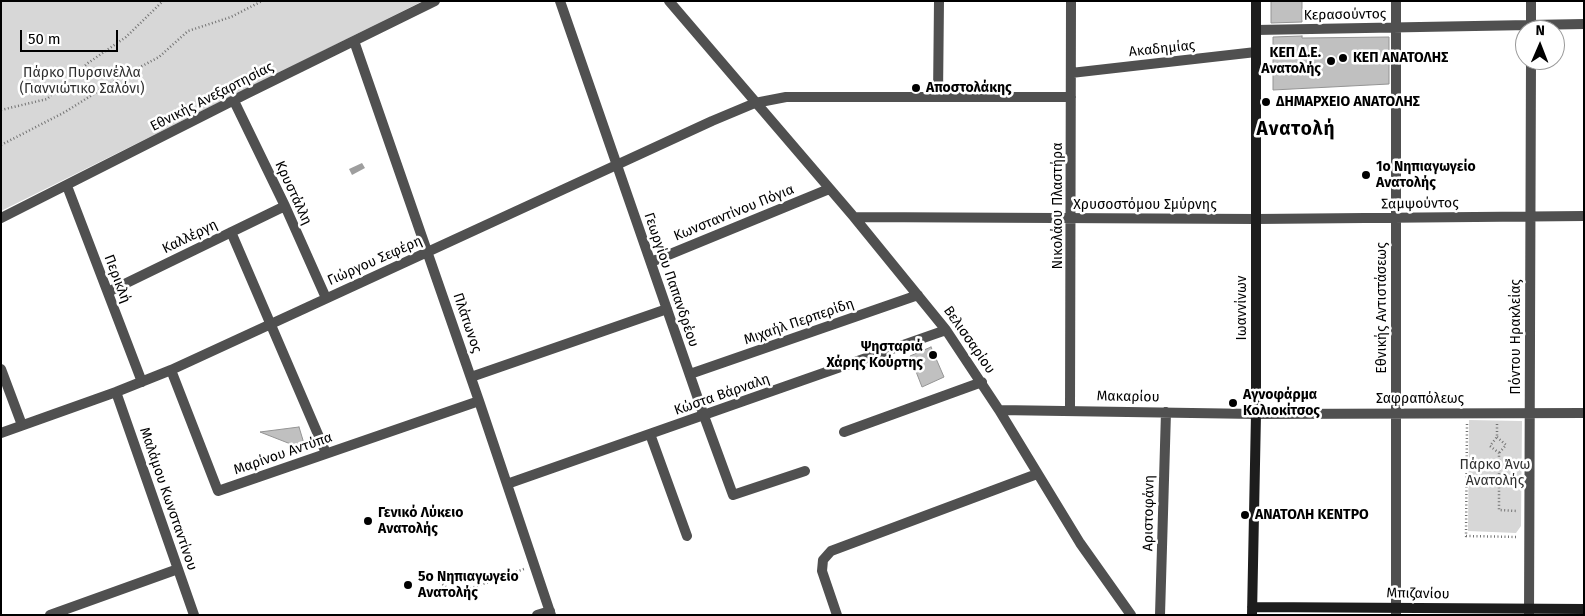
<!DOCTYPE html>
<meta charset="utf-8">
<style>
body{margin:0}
#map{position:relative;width:1585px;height:616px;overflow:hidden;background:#fff;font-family:"Fira Sans",sans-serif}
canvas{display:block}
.frame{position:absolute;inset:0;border:2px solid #000;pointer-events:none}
.north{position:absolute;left:1515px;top:20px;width:50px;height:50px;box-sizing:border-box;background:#fff;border:1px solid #999;border-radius:50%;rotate:1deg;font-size:14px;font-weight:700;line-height:20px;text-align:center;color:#000}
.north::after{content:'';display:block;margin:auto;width:18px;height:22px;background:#000;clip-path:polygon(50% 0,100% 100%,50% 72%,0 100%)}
.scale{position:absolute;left:20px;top:30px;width:98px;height:22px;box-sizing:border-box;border:2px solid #000;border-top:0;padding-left:6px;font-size:15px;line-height:18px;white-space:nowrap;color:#000;-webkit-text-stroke:4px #fff;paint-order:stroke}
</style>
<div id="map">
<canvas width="1585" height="616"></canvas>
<div class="frame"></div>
<div class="north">N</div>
<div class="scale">50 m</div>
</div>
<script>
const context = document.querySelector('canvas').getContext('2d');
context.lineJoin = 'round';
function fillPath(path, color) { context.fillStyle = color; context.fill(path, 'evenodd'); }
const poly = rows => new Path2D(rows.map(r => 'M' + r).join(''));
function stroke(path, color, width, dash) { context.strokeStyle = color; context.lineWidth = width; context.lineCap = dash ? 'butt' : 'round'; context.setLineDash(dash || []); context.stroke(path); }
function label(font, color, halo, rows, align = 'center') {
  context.font = font + ' "Fira Sans",sans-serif'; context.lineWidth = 5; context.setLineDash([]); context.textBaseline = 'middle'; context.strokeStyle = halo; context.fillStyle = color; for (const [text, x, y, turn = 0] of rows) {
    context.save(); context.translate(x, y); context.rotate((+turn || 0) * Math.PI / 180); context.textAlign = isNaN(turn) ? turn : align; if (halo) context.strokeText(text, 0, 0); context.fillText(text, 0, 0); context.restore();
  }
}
fillPath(poly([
 [1,1,423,1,1,211],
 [1469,420,1522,421,1521,526,1516,533,1468,531]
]), '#d7d7d7');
fillPath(poly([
 [362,163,365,168,352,175,349,169]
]), '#9e9e9e');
const building = poly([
 [1271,1,1302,1,1302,22,1271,23,1271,1],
 [1302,36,1302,38,1389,37,1389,84,1273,90,1273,37,1302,36],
 [931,347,944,377,922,387,910,356,931,347],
 [299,427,306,450,260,432,299,427]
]);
fillPath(building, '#c0c0c0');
stroke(building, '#949494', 1);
stroke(poly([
 [1,110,47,99,88,63,126,37,163,1],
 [1,145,65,112,116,80,159,57,188,31,231,17,262,1],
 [1467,424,1466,536,1518,537],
 [1497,424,1497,437,1490,446,1499,453,1499,510,1518,511],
 [1497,437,1506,445,1499,453],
 [1466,478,1518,478],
 [429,573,452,592,458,593,524,569]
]), '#727272', 2.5, [1, 2.5]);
stroke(poly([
 [560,1,704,416,733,495,805,471],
 [669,1,854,217,946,330,999,410,1080,543,1131,615],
 [1396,1,1396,615],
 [1256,30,1584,24],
 [1531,30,1531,1],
 [354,41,479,401,551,615],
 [1071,73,1256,52],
 [938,96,939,1],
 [234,101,285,206,326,298],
 [67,186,142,382],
 [854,217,1256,219,1584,216],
 [1,218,246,94,435,1],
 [231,232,326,453],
 [651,262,829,189],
 [108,292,285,206],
 [1,369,22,425],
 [171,370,218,491,479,401],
 [690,374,918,295],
 [471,377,667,309],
 [116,392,194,615],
 [999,410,1256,414,1584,413],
 [1070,410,1071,1],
 [844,432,982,382],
 [1,433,116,392,171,370,712,121,755,103,786,97,1071,97],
 [650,434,687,536],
 [507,484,946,330],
 [50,615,178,569],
 [537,615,550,611],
 [837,615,822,571,823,560,831,551,1037,474],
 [1160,615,1166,412],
 [1529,615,1531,60]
]), '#505050', 10);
stroke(poly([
 [1252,607,1584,609],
 [1252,615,1256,414,1256,1]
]), '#1d1d1d', 10);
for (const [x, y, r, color] of [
 [1343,58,5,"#000"],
 [1331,61,5,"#000"],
 [916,88,5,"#000"],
 [1266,102,5,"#000"],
 [1366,175,5,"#000"],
 [933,355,5,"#000"],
 [1233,403,5,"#000"],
 [1245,515,5,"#000"],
 [368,521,5,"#000"],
 [408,585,5,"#000"]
]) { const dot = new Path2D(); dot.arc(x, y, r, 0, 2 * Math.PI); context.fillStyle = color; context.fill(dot); stroke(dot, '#fff', 2); }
label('14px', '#000', '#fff', [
 ["Κερασούντος",1345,15,-1],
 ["Ακαδημίας",1162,49,-6],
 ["Εθνικής Ανεξαρτησίας",212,97,-27],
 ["Κρυστάλλη",293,193,65],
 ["Σαμψούντος",1420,204,-1],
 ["Χρυσοστόμου Σμύρνης",1145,205],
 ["Νικολάου Πλαστήρα",1058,206,-90],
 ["Κωνσταντίνου Πόγια",734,213,-22],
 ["Καλλέργη",190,237,-26],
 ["Γιώργου Σεφέρη",375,261,-24],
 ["Περικλή",117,279,69],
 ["Γεωργίου Παπανδρέου",671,280,71],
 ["Ιωαννίνων",1242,308,-90],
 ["Εθνικής Αντιστάσεως",1382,308,-90],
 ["Μιχαήλ Περπερίδη",799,322,-19],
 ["Πλάτωνος",467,323,71],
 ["Πόντου Ηρακλείας",1516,337,-90],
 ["Βελισσαρίου",969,340,55],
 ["Κώστα Βάρναλη",722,395,-19],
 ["Μακαρίου",1128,397,1],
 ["Σαφραπόλεως",1420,399],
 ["Μαρίνου Αντύπα",283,454,-19],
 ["Μαλάμου Κωνσταντίνου",168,499,71],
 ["Αριστοφάνη",1149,513,-89],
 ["Μπιζανίου",1418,594,1]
]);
label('bold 14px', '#000', '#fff', [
 ["ΚΕΠ Δ.Ε.",1321,53,"right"],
 ["Ανατολής",1321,69,"right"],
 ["ΚΕΠ ΑΝΑΤΟΛΗΣ",1353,58],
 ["Αποστολάκης",926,88],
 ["ΔΗΜΑΡΧΕΙΟ ΑΝΑΤΟΛΗΣ",1276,102],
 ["1ο Νηπιαγωγείο",1376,167],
 ["Ανατολής",1376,183],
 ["Ψησταριά",923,347,"right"],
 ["Χάρης Κούρτης",923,363,"right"],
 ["Αγνοφάρμα",1243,395],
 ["Κολιοκίτσος",1243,411],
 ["Γενικό Λύκειο",378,513],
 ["Ανατολής",378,529],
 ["ΑΝΑΤΟΛΗ ΚΕΝΤΡΟ",1255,515],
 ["5ο Νηπιαγωγείο",418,577],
 ["Ανατολής",418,593]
], 'left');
label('14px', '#2e2e2e', '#fff', [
 ["Πάρκο Πυρσινέλλα",82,73],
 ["(Γιαννιώτικο Σαλόνι)",82,89],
 ["Πάρκο Άνω",1495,465],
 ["Ανατολής",1495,481]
]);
context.letterSpacing = '1px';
label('bold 19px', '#000', '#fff', [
 ["Ανατολή",1296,130]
]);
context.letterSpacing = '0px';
</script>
